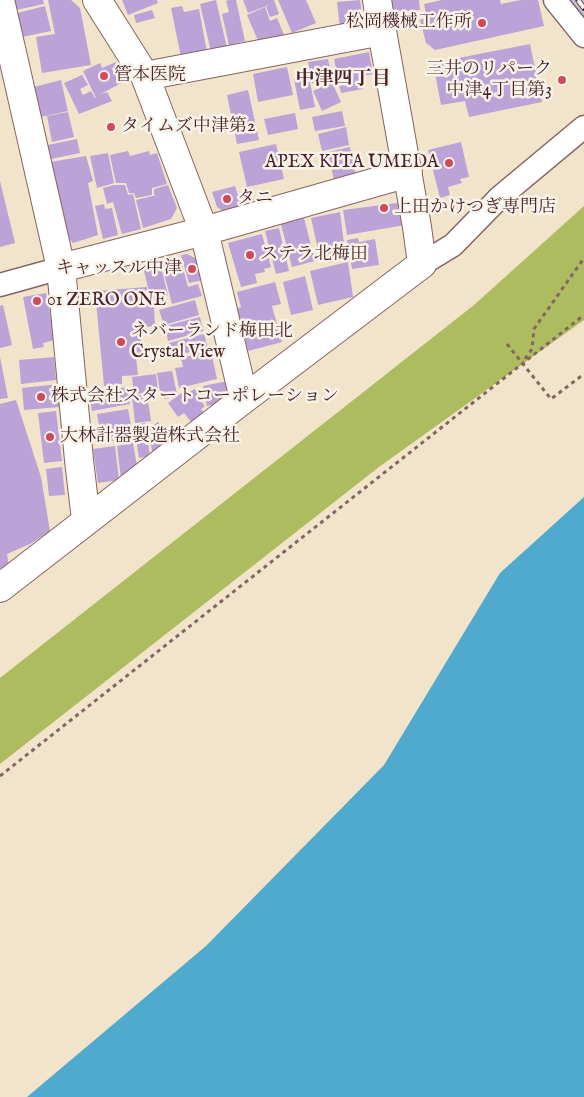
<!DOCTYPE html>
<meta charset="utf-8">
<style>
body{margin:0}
canvas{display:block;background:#f2e4cb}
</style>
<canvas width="584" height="1097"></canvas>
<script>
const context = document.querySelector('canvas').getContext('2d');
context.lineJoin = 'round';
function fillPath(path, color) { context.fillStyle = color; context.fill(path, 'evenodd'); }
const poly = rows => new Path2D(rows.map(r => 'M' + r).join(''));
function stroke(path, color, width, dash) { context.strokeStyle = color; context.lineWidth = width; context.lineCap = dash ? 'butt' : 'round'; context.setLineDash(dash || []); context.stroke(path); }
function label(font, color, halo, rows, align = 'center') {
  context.font = font + ' "IM FELL English","Noto Serif JP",serif'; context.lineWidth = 5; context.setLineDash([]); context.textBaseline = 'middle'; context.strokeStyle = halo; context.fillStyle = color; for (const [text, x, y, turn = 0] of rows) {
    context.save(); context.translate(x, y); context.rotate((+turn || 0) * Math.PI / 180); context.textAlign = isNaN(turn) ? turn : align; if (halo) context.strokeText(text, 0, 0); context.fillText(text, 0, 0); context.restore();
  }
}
fillPath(poly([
 [570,0,584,0,584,18]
]), '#c2c1dc');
fillPath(poly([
 [584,206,584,320,379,467,0,764,0,678,474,305]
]), '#adbc5e');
fillPath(poly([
 [584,497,584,1097,27,1097,206,946,384,765,500,573]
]), '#4faacd');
fillPath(poly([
 [14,0,43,0,44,4,16,10],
 [48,0,71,0,80,8,91,65,42,73,36,37,55,34],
 [122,0,157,0,158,3,128,15],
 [216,0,227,48,211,52,200,4],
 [229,0,236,0,245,41,229,45,222,14,229,12,226,1],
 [243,0,274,0,279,14,270,17,266,7,269,5,248,13],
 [278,0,306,0,316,23,292,33],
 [360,0,362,15,353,25,340,28,337,2],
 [389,0,419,0,420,10,390,12],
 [442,0,500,0,501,4,521,0,538,0,544,26,435,50,426,43,420,20,427,18,424,4],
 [45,6,51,31,22,37,17,13],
 [182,6,184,12,199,9,207,52,181,57,171,8],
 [265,7,270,21,277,18,285,37,276,41,275,37,259,43,247,15],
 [152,10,155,18,136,23,134,15],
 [530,44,542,102,469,117,465,101,441,105,433,63],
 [369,52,373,74,361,76,363,89,341,93,334,59],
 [328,59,332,79,312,83,308,62],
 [116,62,125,81,99,95,107,92,112,101,79,114,64,83,82,75,88,85,80,89,83,95,91,91,95,98,96,98,83,71,100,63,102,68],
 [287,67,293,95,258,102,253,74],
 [309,77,315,107,300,110,294,79],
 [61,80,68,111,41,117,34,87],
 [332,82,341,102,322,111,313,91],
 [248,90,259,140,237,144,227,95],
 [342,111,345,126,315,131,312,117],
 [68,112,74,137,52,142,47,116],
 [295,113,298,129,268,135,264,119],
 [346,127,349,145,322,151,318,134],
 [77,139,80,153,51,159,48,145],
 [461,142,469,177,460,179,462,183,448,187,450,195,440,198,428,150],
 [276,144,284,179,247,187,239,152],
 [350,147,356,176,334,181,328,152],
 [128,151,130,156,149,151,150,155,157,153,167,184,152,188,152,195,136,198,134,193,129,193,126,183,116,183,110,155],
 [108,153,114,183,97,188,90,156],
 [86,156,93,181,88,183,98,235,73,243,68,238,50,162],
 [0,181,15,243,0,247],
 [114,185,125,185,128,195,133,194,141,229,122,234,113,202,107,204,103,188],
 [168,185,177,208,171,219,143,228,136,200,157,195,154,195,154,189],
 [235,186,241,205,223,211,217,207,212,192],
 [397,203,402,207,405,225,347,235,343,210],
 [104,204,105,209,112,208,118,235,103,239,95,206],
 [340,212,346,259,328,263,326,253,319,254,311,218],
 [304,218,315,261,292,267,281,224],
 [279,228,289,271,276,274,265,231],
 [262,234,271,267,264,269,265,272,255,274,257,283,241,287,228,243],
 [358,238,359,242,375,239,379,265,352,269,347,240],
 [187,254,197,259,203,280,189,283,181,255],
 [180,257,188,287,198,284,202,296,172,304,161,262],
 [348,262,353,297,318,305,310,271],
 [160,263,168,295,151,300,143,267],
 [305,276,313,310,291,315,283,282],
 [275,282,281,304,272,306,282,342,248,351,236,309,241,307,237,292],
 [147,287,149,307,154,307,155,326,136,328,136,335,140,335,142,349,148,349,149,356,136,357,138,375,122,376,122,384,104,386,95,291],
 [46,293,55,340,43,343,44,347,33,349,23,297],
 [195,300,199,315,164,325,159,310],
 [3,305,12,345,0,348,0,306],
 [200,317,203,331,168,341,165,326],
 [204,334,208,348,173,356,169,343],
 [211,351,217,379,179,388,175,368,183,367,181,358],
 [0,357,8,398,0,399],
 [54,357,56,380,21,384,19,360],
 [172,371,177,394,168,395,169,398,164,399,160,392,157,373],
 [156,374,158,391,134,394,132,377],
 [228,381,230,390,225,391,226,398,219,400,220,403,207,406,203,386],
 [58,384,60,407,24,410,22,388],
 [127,387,130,404,92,411,89,394],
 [187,389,189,392,195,389,202,398,200,400,205,406,201,409,204,413,192,423,184,413,178,417,168,403],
 [147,394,151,421,135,423,132,396],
 [16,400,41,477,50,531,30,544,7,554,9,566,0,568,0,404],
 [128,409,133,437,102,443,97,414],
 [56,411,62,461,44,463,38,413],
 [158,422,170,440,153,454,147,430],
 [145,423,150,456,139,458,134,425],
 [133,443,137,466,121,479,117,446],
 [115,446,119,480,98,483,93,449],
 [62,467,65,495,49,496,46,469]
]), '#bba2d7');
const minor = poly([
 [555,0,584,36],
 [422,264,453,245,500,197,584,127],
 [0,285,61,268]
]);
const tertiary = poly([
 [0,0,61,268,79,460,86,520],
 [97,0,145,76,204,231,244,399],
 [145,76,382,31],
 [61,268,204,231,408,173],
 [0,588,244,399,422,264,417,227,382,31,377,0]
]);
stroke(minor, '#856463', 25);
stroke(tertiary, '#856463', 30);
stroke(poly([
 [507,344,551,399,584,374],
 [525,359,532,349,534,329,584,258],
 [0,776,584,315]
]), '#856463', 3, [4, 4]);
stroke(minor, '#fff', 22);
stroke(tertiary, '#fff', 28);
const rail = poly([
 [578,0,584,8]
]);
stroke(rail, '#4a1f2b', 5.5);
stroke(rail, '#f7f3e8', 4, [11]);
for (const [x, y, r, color] of [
 [482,23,5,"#d1495b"],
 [104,76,5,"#d1495b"],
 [562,80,5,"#d1495b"],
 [111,127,5,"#d1495b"],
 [449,163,5,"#d1495b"],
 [227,199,5,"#d1495b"],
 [384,208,5,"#d1495b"],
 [250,255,5,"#d1495b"],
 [192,269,5,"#d1495b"],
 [37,301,5,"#d1495b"],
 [121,342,5,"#d1495b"],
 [41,397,5,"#d1495b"],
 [50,437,5,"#d1495b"]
]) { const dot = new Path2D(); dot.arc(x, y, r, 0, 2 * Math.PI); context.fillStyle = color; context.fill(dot); stroke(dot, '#f7f3e8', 2); }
label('18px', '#4a1f2b', '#f7f3e8', [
 ["松岡機械工作所",472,23,"right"],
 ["三井のリパーク",552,70,"right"],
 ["中津4丁目第3",552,91,"right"],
 ["管本医院",114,76],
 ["タイムズ中津第2",121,127],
 ["APEX KITA UMEDA",439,163,"right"],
 ["タニ",237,199],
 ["上田かけつぎ専門店",394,208],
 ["ステラ北梅田",260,255],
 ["キャッスル中津",182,269,"right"],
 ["01 ZERO ONE",47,301],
 ["ネバーランド梅田北",131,332],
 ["Crystal View",131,353],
 ["株式会社スタートコーポレーション",51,397],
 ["大林計器製造株式会社",60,437]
], 'left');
label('bold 19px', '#4a1f2b', '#f7f3e8', [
 ["中津四丁目",343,80]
]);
</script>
